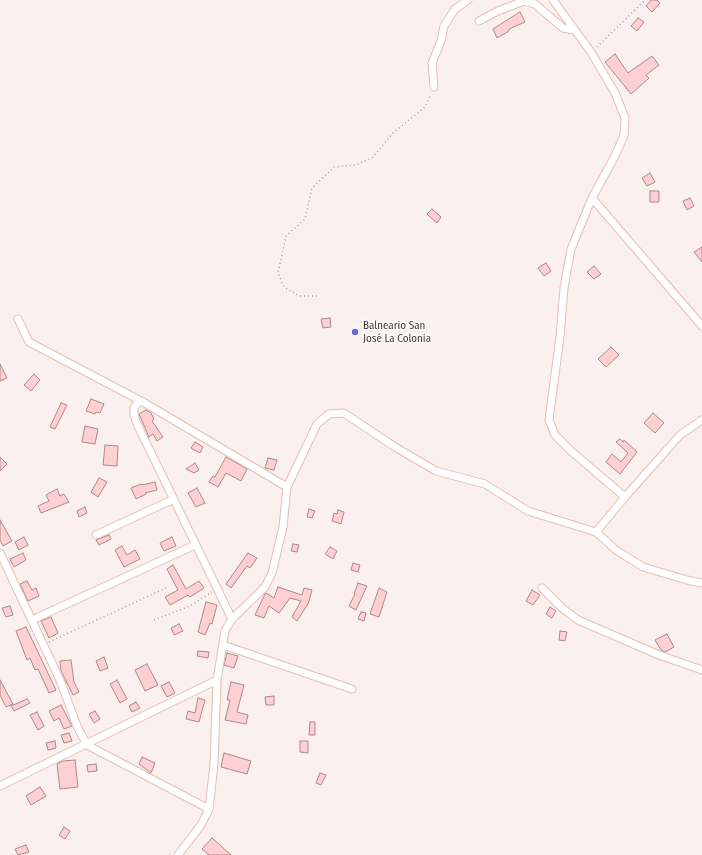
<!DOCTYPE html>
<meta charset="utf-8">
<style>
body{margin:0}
canvas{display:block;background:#faf1ef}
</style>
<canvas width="702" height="855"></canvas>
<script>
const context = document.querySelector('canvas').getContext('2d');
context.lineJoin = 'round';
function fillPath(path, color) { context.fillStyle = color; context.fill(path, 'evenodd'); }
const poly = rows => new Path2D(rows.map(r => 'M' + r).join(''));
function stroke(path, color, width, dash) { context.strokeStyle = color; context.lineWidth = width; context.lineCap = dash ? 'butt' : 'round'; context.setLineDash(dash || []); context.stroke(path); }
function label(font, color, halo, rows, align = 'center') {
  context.font = font + ' "Fira Sans Condensed",sans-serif'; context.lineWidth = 3; context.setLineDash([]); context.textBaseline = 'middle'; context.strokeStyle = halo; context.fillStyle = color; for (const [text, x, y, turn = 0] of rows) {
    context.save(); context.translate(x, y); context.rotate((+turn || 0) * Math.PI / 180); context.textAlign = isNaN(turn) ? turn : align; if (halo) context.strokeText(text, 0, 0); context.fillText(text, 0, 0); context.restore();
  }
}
const building = poly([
 [651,0,657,0,660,3,652,12,646,6,651,0],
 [520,12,525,22,509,29,509,31,497,38,493,29,520,12],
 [638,18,644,22,637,31,631,26,638,18],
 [615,54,628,73,652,56,659,65,646,75,649,78,631,94,605,62,615,54],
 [650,173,655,182,647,186,642,178,650,173],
 [650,191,659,191,659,202,650,202,650,191],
 [690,198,694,206,687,210,683,201,690,198],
 [432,209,441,217,437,223,427,214,432,209],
 [702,247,702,262,694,252,702,247],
 [546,263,551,271,544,276,538,268,546,263],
 [594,266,601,274,594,279,587,272,594,266],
 [330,318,331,327,323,328,321,319,330,318],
 [611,347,619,355,606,367,598,359,611,347],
 [0,364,7,378,0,381,0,364],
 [34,374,40,380,31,391,24,385,34,374],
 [91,399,104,404,100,413,96,412,95,414,86,411,91,399],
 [61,403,67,405,55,429,50,427,61,403],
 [146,410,151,413,154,419,152,421,163,437,157,441,153,434,149,437,139,414,146,410],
 [653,413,664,423,655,433,644,423,653,413],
 [85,426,98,429,95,444,82,442,85,426],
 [620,439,623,442,624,440,637,452,620,474,606,462,612,454,621,462,628,453,616,442,620,439],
 [195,442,203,447,200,453,191,448,195,442],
 [105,445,118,446,117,466,103,465,105,445],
 [0,457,7,464,0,471,0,457],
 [226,457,247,469,241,481,226,473,218,487,209,482,213,476,215,477,226,457],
 [268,458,277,460,274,470,265,468,268,458],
 [195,463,199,470,194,473,186,469,195,463],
 [99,478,107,482,98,497,91,492,99,478],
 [155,482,157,490,145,493,146,494,136,499,131,488,141,484,142,485,155,482],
 [197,488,205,503,196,507,188,493,197,488],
 [57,489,60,496,64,494,69,502,41,513,38,506,49,501,46,495,57,489],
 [85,507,87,513,79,517,77,511,85,507],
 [309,509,315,511,312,518,307,517,309,509],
 [338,510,344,512,341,524,332,521,334,513,337,514,338,510],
 [0,520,12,541,3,546,0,540,0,520],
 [109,535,111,539,99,545,96,540,109,535],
 [24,537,28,545,19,550,15,542,24,537],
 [172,537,176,546,164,551,160,543,172,537],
 [293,544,299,545,297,552,291,551,293,544],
 [122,546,127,555,135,550,140,559,124,567,115,550,122,546],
 [330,547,337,551,333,559,325,554,330,547],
 [23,553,26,560,14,567,10,559,23,553],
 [248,553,257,558,250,568,247,566,231,588,226,584,248,553],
 [353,563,360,565,358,572,351,570,353,563],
 [173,565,186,589,199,581,204,588,190,597,188,595,170,605,165,597,178,590,167,569,173,565],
 [27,581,32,590,36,588,39,596,28,601,20,584,27,581],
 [358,583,367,586,356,610,349,606,355,594,354,594,358,583],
 [278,587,302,595,304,588,312,590,308,604,297,621,292,617,301,601,290,598,279,613,269,606,264,618,255,615,265,594,266,593,274,598,278,587],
 [379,588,387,592,379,617,370,614,379,588],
 [532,590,540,595,533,605,526,601,532,590],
 [206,602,217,605,212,624,210,623,205,635,198,632,206,602],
 [10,606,13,615,6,617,2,608,10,606],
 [550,607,556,611,552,618,546,614,550,607],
 [361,612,366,613,364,621,358,619,361,612],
 [51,617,58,633,49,638,41,621,51,617],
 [179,624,183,631,174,635,171,628,179,624],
 [26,627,56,690,49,693,38,669,35,670,30,658,27,660,16,631,26,627],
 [560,631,567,632,565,641,559,640,560,631],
 [667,634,674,647,665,652,661,650,655,640,667,634],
 [198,651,209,652,208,658,197,656,198,651],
 [227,653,238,656,234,668,224,665,227,653],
 [104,657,108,668,100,671,96,661,104,657],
 [71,660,74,682,79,692,73,695,61,671,60,661,71,660],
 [147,664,158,685,145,691,135,670,147,664],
 [0,680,13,704,6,707,0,695,0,680],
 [117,680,127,699,120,703,110,684,117,680],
 [169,682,175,693,167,697,161,686,169,682],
 [231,682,244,685,237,712,248,715,246,724,225,720,230,700,227,700,231,682],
 [274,696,274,705,266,705,265,697,274,696],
 [198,698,205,700,199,722,186,719,188,711,195,713,198,698],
 [27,699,30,703,14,711,11,706,27,699],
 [136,702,140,708,132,712,129,706,136,702],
 [61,705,72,726,64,729,59,718,54,721,49,711,61,705],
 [95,711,100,719,94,723,89,714,95,711],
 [37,712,44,726,38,730,30,715,37,712],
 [310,722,315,722,315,735,309,735,310,722],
 [69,733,72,741,64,743,61,735,69,733],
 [55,741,56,748,48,750,46,743,55,741],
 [300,741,308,741,308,753,300,752,300,741],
 [224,753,251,761,247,774,221,767,224,753],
 [142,757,155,763,151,773,139,764,142,757],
 [75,760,78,787,60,789,57,764,63,761,75,760],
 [96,764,97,771,88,772,87,765,96,764],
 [320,773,326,775,321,785,316,783,320,773],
 [40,787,46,796,31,805,26,796,40,787],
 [64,827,70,831,65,839,59,835,64,827],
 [212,838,231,855,209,855,202,849,212,838],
 [26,845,29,852,18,855,15,849,26,845]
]);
fillPath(building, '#ffd0d3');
stroke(building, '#ae8789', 1);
const minor = poly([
 [553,0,591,52,615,93,625,118,624,135,615,156,592,198,571,249,564,288,560,337,549,420,555,435,571,451,625,497],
 [479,21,498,11,524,1,535,4,563,28,574,30],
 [434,87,432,63,441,41,444,26,455,9,468,0],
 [592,198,702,326],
 [18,319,29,342,143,402,287,487],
 [143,402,138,402,134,408,134,415,138,426,232,619],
 [596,532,616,550,643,567,687,580,702,583],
 [96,535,174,499],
 [0,553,60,680,77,726,87,745,209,809],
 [542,588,562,608,578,620,659,655,702,670],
 [32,620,195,545],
 [223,645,352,689],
 [0,786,217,680],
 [178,855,201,825,209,809,214,764,217,680,225,631,232,619,265,587,272,573,283,527,287,487,317,424,329,414,344,413,395,447,436,471,485,484,528,511,596,532,625,497,680,435,702,420]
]);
stroke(minor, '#e5beb2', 9);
stroke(poly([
 [597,47,645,0],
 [317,296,299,296,284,287,278,273,286,236,305,219,312,188,334,167,356,165,372,158,393,133,425,107,431,94],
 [154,620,190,606,212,592],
 [49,642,166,588]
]), '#a79a97', 1.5, [1, 3]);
stroke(minor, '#fff', 7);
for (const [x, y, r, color] of [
 [355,332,4,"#6968e2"]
]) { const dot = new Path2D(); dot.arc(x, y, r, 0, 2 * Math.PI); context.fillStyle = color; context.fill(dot); stroke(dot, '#fff', 1.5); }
label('11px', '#453530', '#fff', [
 ["Balneario San",363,326],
 ["José La Colonia",363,339]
], 'left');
</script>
